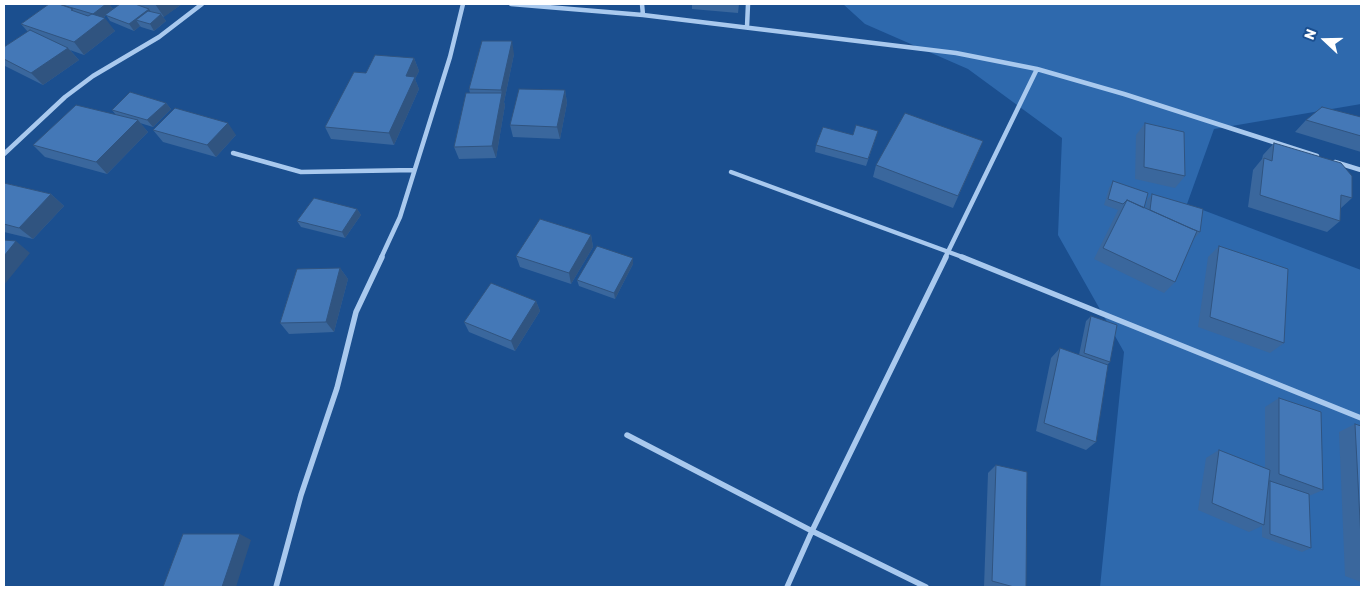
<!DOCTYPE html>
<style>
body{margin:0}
#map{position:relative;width:1365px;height:591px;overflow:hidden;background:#1b4f8f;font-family:Rubik,sans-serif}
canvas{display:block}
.frame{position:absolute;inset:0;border:5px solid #fff;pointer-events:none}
.north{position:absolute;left:1300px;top:15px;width:50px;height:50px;-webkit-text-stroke:4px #1b4f8f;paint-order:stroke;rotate:291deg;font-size:14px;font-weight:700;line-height:20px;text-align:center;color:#fff}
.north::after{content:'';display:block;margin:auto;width:18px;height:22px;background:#fff;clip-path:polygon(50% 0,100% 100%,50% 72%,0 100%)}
</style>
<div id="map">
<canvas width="1365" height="591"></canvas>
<div class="frame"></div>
<div class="north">N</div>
</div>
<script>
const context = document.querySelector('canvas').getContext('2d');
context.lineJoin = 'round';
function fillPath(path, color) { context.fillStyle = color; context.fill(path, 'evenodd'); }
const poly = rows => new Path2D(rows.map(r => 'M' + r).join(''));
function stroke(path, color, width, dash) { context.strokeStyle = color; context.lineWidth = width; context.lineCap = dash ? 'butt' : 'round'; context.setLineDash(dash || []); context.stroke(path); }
fillPath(poly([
 [843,4,1361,4,1361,104,1214,129,1187,204,1361,270,1361,587,1100,587,1124,352,1058,235,1062,138,968,69,865,24]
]), '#2e69ad');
stroke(poly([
 [511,4,643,15,956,53,1037,69,1124,94,1317,156],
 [642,4,643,15],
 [747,27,748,4],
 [233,153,301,172,414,170],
 [4,154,65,97,93,76,159,37,202,4],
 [1335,162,1361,170],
 [731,172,965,258],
 [381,258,400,217,450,57,463,4],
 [945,258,1037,69]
]), '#a9c9ee', 4.5);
stroke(poly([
 [962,257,1361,418],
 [627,435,812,531,926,587],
 [276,587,301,495,337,388,356,312,382,257],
 [787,587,812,531,946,257]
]), '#a9c9ee', 5.5);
fillPath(poly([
 [47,4,109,4,113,9,139,5,138,4,182,4,163,17,166,21,154,31,141,27,140,26,134,31,110,21,106,15,103,18,115,31,84,55,70,50,79,60,43,85,5,66,4,65,4,47,28,32,21,24,48,5],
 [692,4,739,4,738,13,692,9],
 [514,54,504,102,505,105,496,158,459,159,454,147,470,93,469,89],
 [414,58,419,71,415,79,419,89,394,145,331,139,325,127,366,73],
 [565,90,567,103,560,139,513,137,510,125],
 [166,103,171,109,153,127,140,123,148,132,107,174,45,157,33,145,116,115,112,110],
 [1361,117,1361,152,1295,132,1306,120],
 [1145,123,1185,176,1175,188,1135,179,1136,135],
 [153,130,236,135,216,157,163,142],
 [853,135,876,137,866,166,815,152,816,145],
 [983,141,953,208,873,177,876,165],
 [1274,143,1352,198,1340,209,1340,221,1327,232,1248,207,1253,170,1262,159,1263,155],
 [1113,181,1146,208,1147,200,1152,194,1200,232,1195,238,1194,238,1175,282,1164,293,1094,259,1118,210,1104,205,1109,188],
 [4,183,51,194,64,206,33,239,4,232],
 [357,209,361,215,345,238,301,227,297,221],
 [591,235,593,247,571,284,520,267,516,256],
 [1219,246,1284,343,1270,353,1198,327,1208,257],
 [633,264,615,299,579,286,577,280],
 [340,268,348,279,334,332,289,334,280,323],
 [536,301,540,311,515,351,469,332,464,322],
 [1091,316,1110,362,1107,365,1096,442,1086,450,1036,431,1051,358,1060,348,1079,355,1086,321],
 [1279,398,1323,490,1309,496,1311,548,1302,552,1262,537,1262,526,1249,532,1198,510,1206,458,1219,450,1265,469,1265,407],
 [1355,424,1361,426,1361,582,1345,576,1339,432],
 [996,465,1026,587,984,587,988,473]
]), '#3a679d');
fillPath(poly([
 [106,4,109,4,113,9,99,21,93,14],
 [155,4,182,4,164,17],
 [149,9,154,16,136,20,140,26,134,31,129,24],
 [161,14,166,21,154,31,150,24],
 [105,18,115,31,84,55,74,42],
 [512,41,514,54,504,102,505,105,496,158,492,146,502,93,501,90],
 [68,48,79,60,43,85,31,73],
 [414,58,419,71,415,79,419,89,394,145,389,133,406,76],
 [565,90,567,103,560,139,557,127],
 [166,103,171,109,153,127,147,120],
 [138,120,148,132,107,174,96,162],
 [228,123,236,135,216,157,207,145],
 [51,194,64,206,33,239,19,228],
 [357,209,361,215,345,238,342,232],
 [591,235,593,247,571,284,569,273],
 [16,241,30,253,4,285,4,256],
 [633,258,633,264,615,299,614,293],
 [340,268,348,279,334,332,326,322],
 [536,301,540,311,515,351,511,341],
 [240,534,251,540,236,587,222,587]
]), '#305480');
const building = poly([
 [49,4,59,4,73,9,71,10,88,16,92,14,105,18,74,42,21,24,49,4],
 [59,4,106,4,93,14,59,4],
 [120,4,135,4,149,9,129,24,105,15,120,4],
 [148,11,161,14,150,24,136,20,148,11],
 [30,30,68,48,31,73,4,59,4,47,30,30],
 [482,41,512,41,501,90,469,89,482,41],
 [375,55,414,58,406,76,415,77,389,133,325,127,354,72,366,73,375,55],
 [519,89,565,90,557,127,510,125,519,89],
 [130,92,166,103,147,120,112,110,130,92],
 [466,93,502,93,492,146,454,147,466,93],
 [76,105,138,120,96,162,33,145,76,105],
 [1322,107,1361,117,1361,136,1306,120,1322,107],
 [175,108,228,123,207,145,153,130,175,108],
 [905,113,983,141,958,196,876,165,905,113],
 [1145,123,1184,132,1185,176,1144,167,1145,123],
 [856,125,878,131,868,159,816,145,823,127,853,135,856,125],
 [1274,143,1341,163,1352,176,1352,198,1341,195,1340,221,1260,195,1264,158,1272,161,1274,143],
 [1113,181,1148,193,1144,208,1127,200,1123,204,1108,199,1113,181],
 [4,183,51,194,19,228,4,224,4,183],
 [1152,194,1203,209,1200,232,1192,229,1150,210,1152,194],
 [314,198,357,209,342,232,297,221,314,198],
 [1127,200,1197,231,1175,282,1103,248,1127,200],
 [540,219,591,235,569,273,516,256,540,219],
 [4,240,16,241,4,256,4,240],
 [597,246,633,258,614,293,577,280,597,246],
 [1219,246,1288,269,1284,343,1210,317,1219,246],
 [340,268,326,322,280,323,297,269,340,268],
 [491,283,536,301,511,341,464,322,491,283],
 [1091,316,1117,325,1110,362,1084,353,1091,316],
 [1060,348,1108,365,1096,442,1044,423,1060,348],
 [1279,398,1321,412,1323,490,1279,474,1279,398],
 [1355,424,1361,426,1361,539,1355,424],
 [1219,450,1270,470,1264,525,1212,503,1219,450],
 [996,465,1027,472,1026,587,1014,587,992,581,996,465],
 [1270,481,1309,494,1311,548,1270,534,1270,481],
 [183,534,240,534,222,587,163,587,183,534]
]);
fillPath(building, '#4478b7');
stroke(building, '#305480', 1);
</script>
